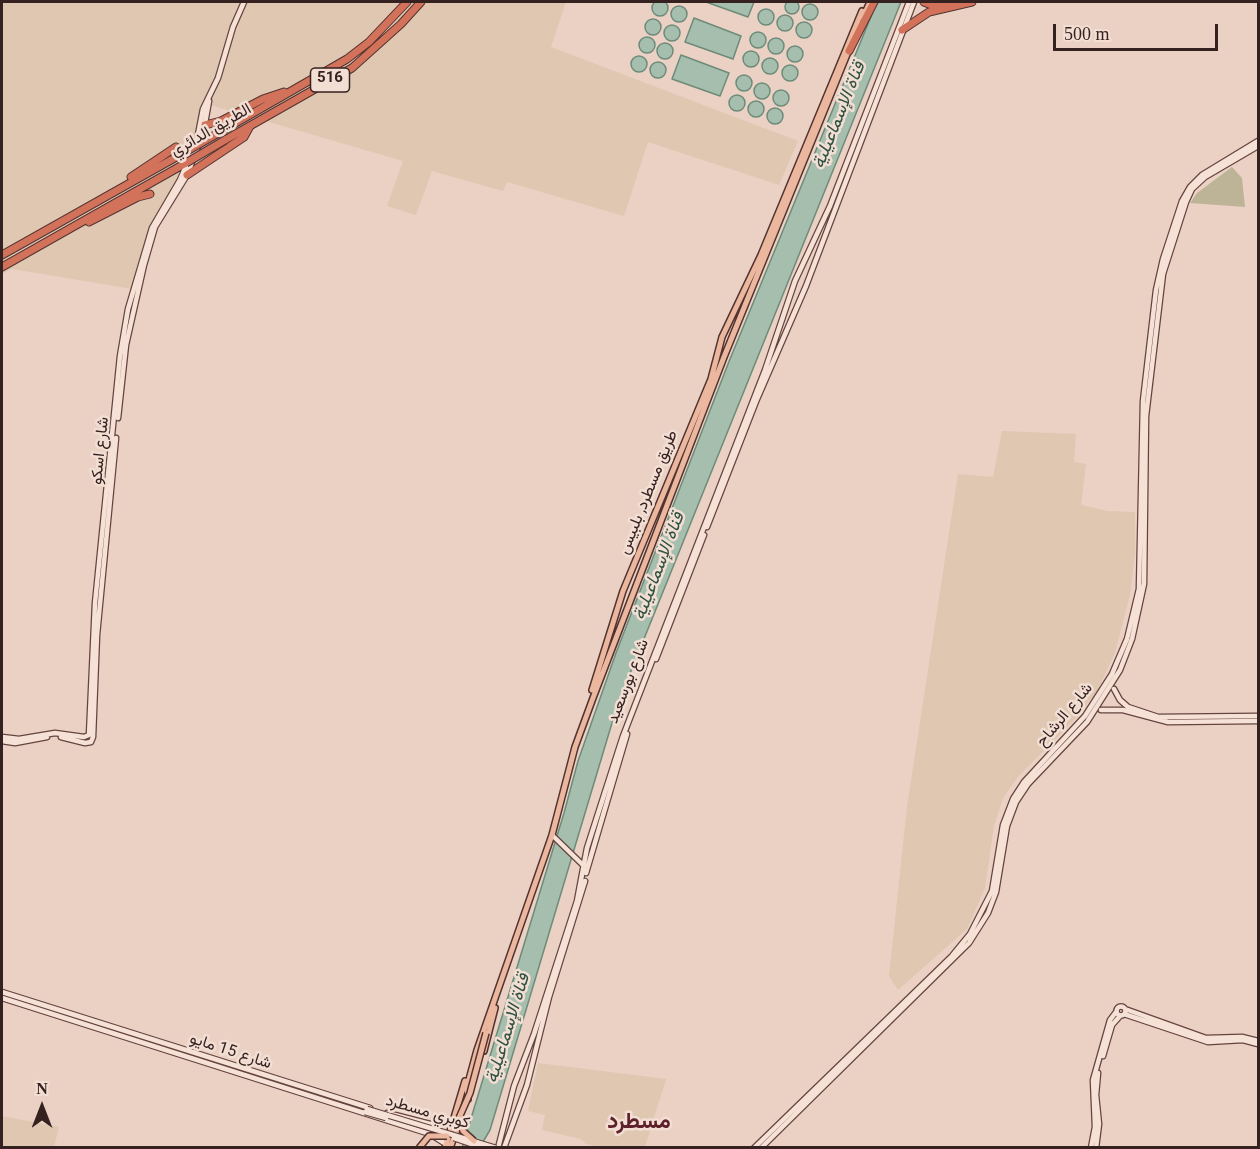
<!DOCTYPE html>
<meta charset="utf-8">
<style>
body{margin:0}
#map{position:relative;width:1260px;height:1149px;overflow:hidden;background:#ead1c4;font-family:Georgia,serif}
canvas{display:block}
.frame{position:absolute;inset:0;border:3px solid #35211f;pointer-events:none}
.north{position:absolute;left:12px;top:1077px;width:60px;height:60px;-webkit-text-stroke:4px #f2ded3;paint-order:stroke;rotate:0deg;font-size:16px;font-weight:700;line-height:24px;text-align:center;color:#35211f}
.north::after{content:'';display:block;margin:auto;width:21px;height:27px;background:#35211f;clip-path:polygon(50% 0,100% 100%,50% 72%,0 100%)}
.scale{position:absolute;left:1053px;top:24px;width:165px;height:27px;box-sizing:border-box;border:3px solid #35211f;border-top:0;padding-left:8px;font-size:18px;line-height:21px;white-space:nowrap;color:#35211f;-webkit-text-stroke:4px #f2ded3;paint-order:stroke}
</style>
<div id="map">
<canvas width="1260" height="1149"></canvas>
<div class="frame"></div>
<div class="north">N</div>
<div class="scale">500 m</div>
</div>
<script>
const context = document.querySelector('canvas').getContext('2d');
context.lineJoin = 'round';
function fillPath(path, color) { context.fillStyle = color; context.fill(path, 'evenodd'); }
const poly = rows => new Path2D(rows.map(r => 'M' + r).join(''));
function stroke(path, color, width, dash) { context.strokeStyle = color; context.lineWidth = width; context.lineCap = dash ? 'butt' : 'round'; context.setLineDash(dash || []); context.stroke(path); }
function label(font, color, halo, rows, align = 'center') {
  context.font = font + ' Georgia,Vazirmatn,serif'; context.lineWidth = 5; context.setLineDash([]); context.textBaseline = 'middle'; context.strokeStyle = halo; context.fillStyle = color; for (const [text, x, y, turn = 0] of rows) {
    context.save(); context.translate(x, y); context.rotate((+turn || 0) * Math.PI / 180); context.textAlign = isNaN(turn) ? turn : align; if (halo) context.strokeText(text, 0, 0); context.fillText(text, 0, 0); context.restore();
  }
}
fillPath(poly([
 [2,2,566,2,551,47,798,141,779,185,648,142,624,216,507,182,503,191,432,171,416,215,387,206,403,161,207,104,132,289,12,269,2,274],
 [1002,431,1076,434,1074,462,1086,464,1081,505,1107,511,1135,512,1135,554,1130,595,1115,653,1097,691,1078,716,1017,778,1003,798,994,826,985,888,967,929,898,990,889,976,907,807,958,474,993,477],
 [538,1063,666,1079,645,1147,600,1147,586,1144,581,1139,542,1130,545,1115,528,1111],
 [2,1116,59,1127,54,1147,2,1147]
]), '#dfc7b2');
fillPath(poly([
 [1232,167,1242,178,1245,207,1190,203,1197,193]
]), '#bdb497');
const water = poly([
 '785 7a7 7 0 1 1 14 0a7 7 0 1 1-14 0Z',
 '652 8a8 8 0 1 1 16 0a8 8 0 1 1-16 0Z',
 [706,2,754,2,748,17,706,2],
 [877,2,901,2,629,676,612,723,490,1130,480,1147,462,1148,564,813,578,761,616,653,728,364,877,2],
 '802 12a8 8 0 1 1 16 0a8 8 0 1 1-16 0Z',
 '671 14a8 8 0 1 1 16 0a8 8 0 1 1-16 0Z',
 '758 17a8 8 0 1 1 16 0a8 8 0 1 1-16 0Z',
 '777 23a8 8 0 1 1 16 0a8 8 0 1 1-16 0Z',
 [694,18,741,36,733,59,685,42,694,18],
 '645 27a8 8 0 1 1 16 0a8 8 0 1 1-16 0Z',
 '796 30a8 8 0 1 1 16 0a8 8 0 1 1-16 0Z',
 '664 33a8 8 0 1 1 16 0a8 8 0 1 1-16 0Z',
 '750 40a8 8 0 1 1 16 0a8 8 0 1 1-16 0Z',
 '639 45a8 8 0 1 1 16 0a8 8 0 1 1-16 0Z',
 '768 46a8 8 0 1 1 16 0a8 8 0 1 1-16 0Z',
 '657 51a8 8 0 1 1 16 0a8 8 0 1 1-16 0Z',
 '787 54a8 8 0 1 1 16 0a8 8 0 1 1-16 0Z',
 '743 59a8 8 0 1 1 16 0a8 8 0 1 1-16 0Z',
 [681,55,729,73,720,96,672,79,681,55],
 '631 64a8 8 0 1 1 16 0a8 8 0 1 1-16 0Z',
 '762 66a8 8 0 1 1 16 0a8 8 0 1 1-16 0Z',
 '650 70a8 8 0 1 1 16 0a8 8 0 1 1-16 0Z',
 '782 73a8 8 0 1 1 16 0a8 8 0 1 1-16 0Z',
 '736 83a8 8 0 1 1 16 0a8 8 0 1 1-16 0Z',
 '754 91a8 8 0 1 1 16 0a8 8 0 1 1-16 0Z',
 '773 98a8 8 0 1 1 16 0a8 8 0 1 1-16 0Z',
 '729 103a8 8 0 1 1 16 0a8 8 0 1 1-16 0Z',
 '748 109a8 8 0 1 1 16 0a8 8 0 1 1-16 0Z',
 '767 116a8 8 0 1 1 16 0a8 8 0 1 1-16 0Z'
]);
fillPath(water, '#a6beae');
stroke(water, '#6d8b79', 1.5);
const secondary = poly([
 [118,418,126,345,144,265,155,227,187,175,203,134,209,101],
 [707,527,757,399,806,286,914,2],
 [656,659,704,535],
 [1114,689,1120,700,1128,707,1158,717,1258,716],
 [1101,710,1123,710,1168,722,1258,721],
 [2,737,19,739,55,733,84,737,89,735,95,603,120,356,128,309,152,228,180,180,197,140,203,109,218,78,233,27,244,2],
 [61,737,85,743,91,742,93,737,97,635,116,438],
 [2,741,15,743,47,737],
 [552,835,584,866],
 [586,873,627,734],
 [2,992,370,1108],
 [2,998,430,1134,446,1144],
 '1116.5 1011a4.5 4.5 0 1 1 9 0a4.5 4.5 0 1 1-9 0Z',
 [1125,1009,1206,1038,1242,1037,1258,1041],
 [1124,1014,1208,1042,1243,1040,1258,1044],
 [1103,1056,1112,1025,1120,1016],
 [387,1113,430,1124,444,1123,454,1119],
 [498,1148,514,1086,534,1034,577,901,587,848,623,736,765,370,795,281,830,206,909,2],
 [504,1148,527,1085,549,997,585,881],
 [754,1148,952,956,970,934,992,891,1003,825,1013,799,1024,782,1085,716,1112,674,1127,639,1139,589,1143,401,1156,290,1163,259,1182,201,1190,187,1202,175,1258,141],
 [761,1148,969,943,988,913,996,892,1007,826,1016,802,1028,784,1087,722,1120,670,1132,639,1144,584,1146,416,1163,274,1186,202,1192,189,1205,177,1258,146],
 [1091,1148,1095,1127,1093,1080,1110,1020,1116,1012],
 [1096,1148,1099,1124,1096,1095,1098,1073]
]);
const primary = poly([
 [863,17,870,2],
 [592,690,623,591,711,379,722,337,761,255,862,11],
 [484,1051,495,1008],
 [468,1099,467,1087,477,1050,552,835,575,747,593,698,724,357,850,47],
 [445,1148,465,1081],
 [450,1148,461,1119]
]);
const motorway = poly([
 [924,2,934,6,956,2],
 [902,30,929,12,972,2],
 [849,51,874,2],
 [205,125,221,121,263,99,284,92],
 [220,132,347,59,369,42,407,2],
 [225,140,352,68,401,24,421,2],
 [187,175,244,137,250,126],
 [131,177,176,147],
 [89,222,138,197,150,194],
 [2,255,187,151],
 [2,267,186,163]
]);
stroke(secondary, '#65443f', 7);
stroke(primary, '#523330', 8);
stroke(motorway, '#523330', 9);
stroke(secondary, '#f6e1d6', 4.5);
stroke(primary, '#ebb79e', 5);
stroke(motorway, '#d3725b', 7);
const secondaryBridge = poly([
 [367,1109,496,1148],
 [365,1112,386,1118],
 [454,1138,483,1148]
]);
const primaryBridge = poly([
 [474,1141,463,1131,459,1118,470,1093,486,1033],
 [419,1148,429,1136,447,1136]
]);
const motorwayBridge = poly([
 [187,151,220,132],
 [186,163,225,140]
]);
stroke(secondaryBridge, '#65443f', 7, []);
stroke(primaryBridge, '#523330', 8, []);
stroke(motorwayBridge, '#523330', 9, []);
stroke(secondaryBridge, '#f6e1d6', 4.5);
stroke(primaryBridge, '#ebb79e', 5);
stroke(motorwayBridge, '#d3725b', 7);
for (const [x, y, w] of [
 [330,80,39]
]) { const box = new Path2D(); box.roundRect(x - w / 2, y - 12, w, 24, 4.5); context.fillStyle = '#f2ded3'; context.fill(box); stroke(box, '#35211f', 1.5); }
label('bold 15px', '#35211f', null, [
 ["516",330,80]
]);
label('16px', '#35211f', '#f2ded3', [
 ["الطريق الدائري",212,132,-30],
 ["شارع اسكو",102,451,-84],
 ["طريق مسطرد, بلبيس",650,493,-68],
 ["شارع بورسعيد",630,682,-69],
 ["شارع الرشاح",1066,716,-50],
 ["شارع 15 مايو",230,1053,18],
 ["كوبري مسطرد",427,1114,16]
]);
label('italic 18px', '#2f5343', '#f2ded3', [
 ["قناة الإسماعيلية",841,116,-68],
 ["قناة الإسماعيلية",661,567,-69],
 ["قناة الإسماعيلية",510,1029,-73]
]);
label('bold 22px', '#5e212b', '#f2ded3', [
 ["مسطرد",639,1125]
]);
</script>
